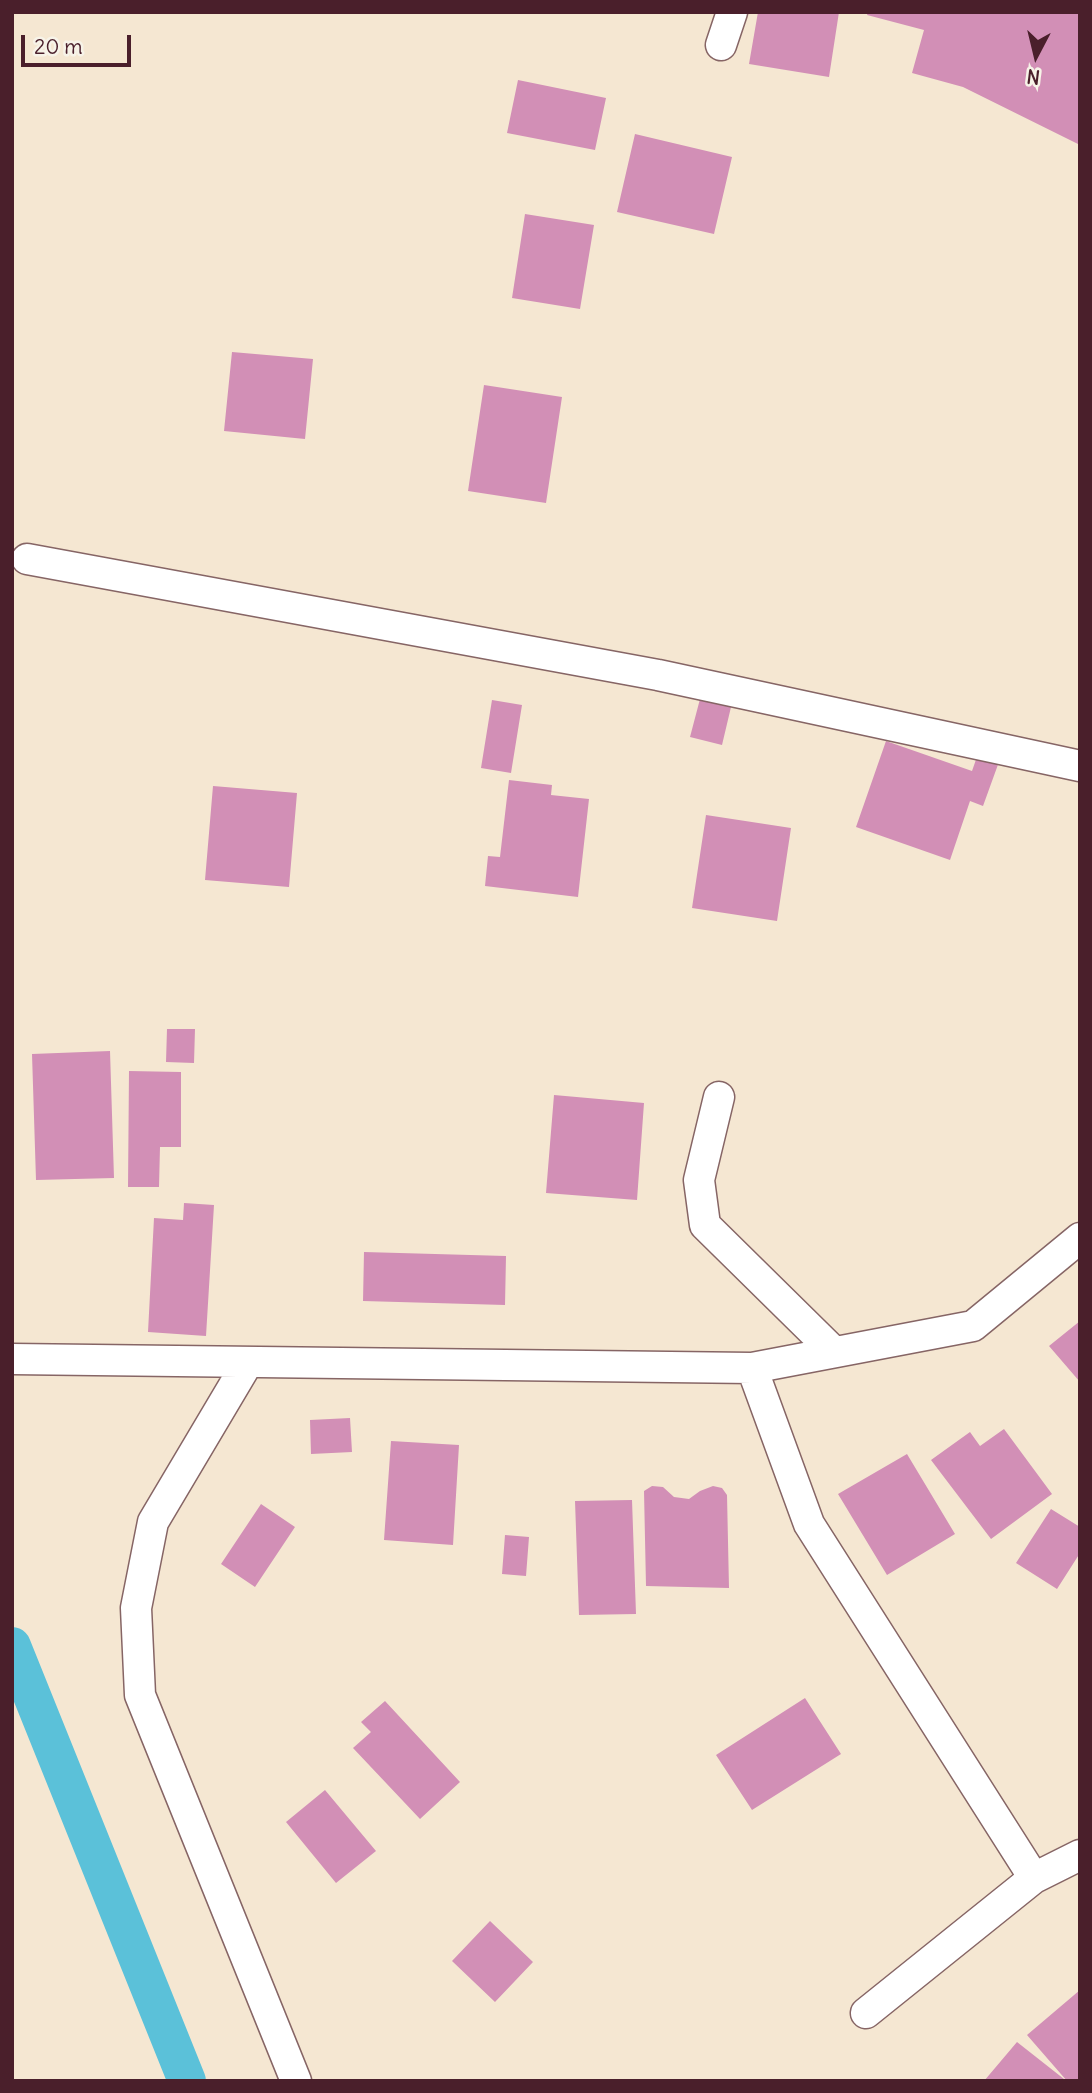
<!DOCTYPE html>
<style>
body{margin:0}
#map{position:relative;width:1092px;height:2093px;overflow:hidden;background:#f5e7d2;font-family:Delius,sans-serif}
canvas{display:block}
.frame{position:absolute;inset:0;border:14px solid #4a1f2b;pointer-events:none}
.north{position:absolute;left:1001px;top:21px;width:70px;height:70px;-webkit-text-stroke:5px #f7f3e8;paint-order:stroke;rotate:187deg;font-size:19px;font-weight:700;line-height:28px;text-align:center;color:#4a1f2b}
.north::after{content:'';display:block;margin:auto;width:24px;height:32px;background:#4a1f2b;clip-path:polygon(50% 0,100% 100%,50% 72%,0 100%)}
.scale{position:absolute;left:21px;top:35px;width:110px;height:32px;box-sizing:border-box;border:4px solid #4a1f2b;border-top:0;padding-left:9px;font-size:21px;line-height:24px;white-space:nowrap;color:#4a1f2b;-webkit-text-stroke:5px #f7f3e8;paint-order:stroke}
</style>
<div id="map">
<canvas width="1092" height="2093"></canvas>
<div class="frame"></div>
<div class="north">N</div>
<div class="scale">20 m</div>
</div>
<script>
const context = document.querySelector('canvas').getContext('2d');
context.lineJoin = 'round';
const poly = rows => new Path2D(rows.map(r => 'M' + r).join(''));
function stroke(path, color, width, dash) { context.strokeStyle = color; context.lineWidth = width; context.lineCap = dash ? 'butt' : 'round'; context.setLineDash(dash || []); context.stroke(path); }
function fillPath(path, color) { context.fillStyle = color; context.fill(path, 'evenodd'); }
stroke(poly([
 [12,1646,187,2081]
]), '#5bc1d9', 38);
fillPath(poly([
 [758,12,839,12,829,77,749,64],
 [868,12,1079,12,1080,145,963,87,912,73,924,30,867,15],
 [518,80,606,98,595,150,507,133],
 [635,134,732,157,714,234,617,212],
 [525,214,594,225,580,309,512,298],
 [232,352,313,359,305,439,224,431],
 [484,385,562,397,546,503,468,491],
 [700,699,731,707,722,745,690,737],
 [492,700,522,705,511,773,481,768],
 [886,741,972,771,979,751,1000,759,983,806,970,801,950,860,856,827],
 [509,780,552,785,551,795,589,799,578,897,485,886,488,856,500,857],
 [213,786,297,793,289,887,205,880],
 [706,815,791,828,777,921,692,908],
 [167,1029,195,1029,194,1063,166,1062],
 [110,1051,114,1178,36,1180,32,1054],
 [129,1071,181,1072,181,1147,160,1147,159,1187,128,1187],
 [554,1095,644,1103,637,1200,546,1193],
 [184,1203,214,1205,206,1336,148,1332,154,1218,183,1220],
 [364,1252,506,1256,505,1305,363,1301],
 [1080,1321,1080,1382,1049,1346],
 [350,1418,352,1452,311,1454,310,1420],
 [1004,1429,1052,1494,991,1539,931,1460,970,1432,980,1446],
 [391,1441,459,1445,453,1545,384,1540],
 [907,1454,955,1534,887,1575,838,1494],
 [652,1486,663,1487,674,1497,689,1499,700,1491,713,1486,722,1488,727,1495,729,1588,646,1586,644,1491],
 [632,1500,636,1614,579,1615,575,1501],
 [261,1504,295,1527,255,1587,221,1564],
 [1051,1509,1080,1527,1080,1553,1057,1589,1016,1563],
 [505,1535,529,1537,526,1576,502,1574],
 [805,1698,841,1754,752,1810,716,1755],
 [385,1701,460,1782,420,1819,353,1748,371,1732,361,1722],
 [325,1790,376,1851,336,1883,286,1822],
 [490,1921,533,1962,495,2002,452,1961],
 [1080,1990,1080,2077,1076,2081,1067,2081,1027,2035],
 [1017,2042,1064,2079,1062,2081,984,2081]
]), '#d28fb6');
const minor = poly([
 [721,45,732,12],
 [27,559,658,675,1080,766],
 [719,1097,699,1180,705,1225,834,1352],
 [12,1359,752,1368,973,1326,1080,1238],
 [248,1362,153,1522,136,1608,140,1695,296,2081],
 [752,1368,809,1524,1034,1878,1080,1855],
 [866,2013,1034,1878]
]);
stroke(minor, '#866565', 33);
stroke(minor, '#fff', 30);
</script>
